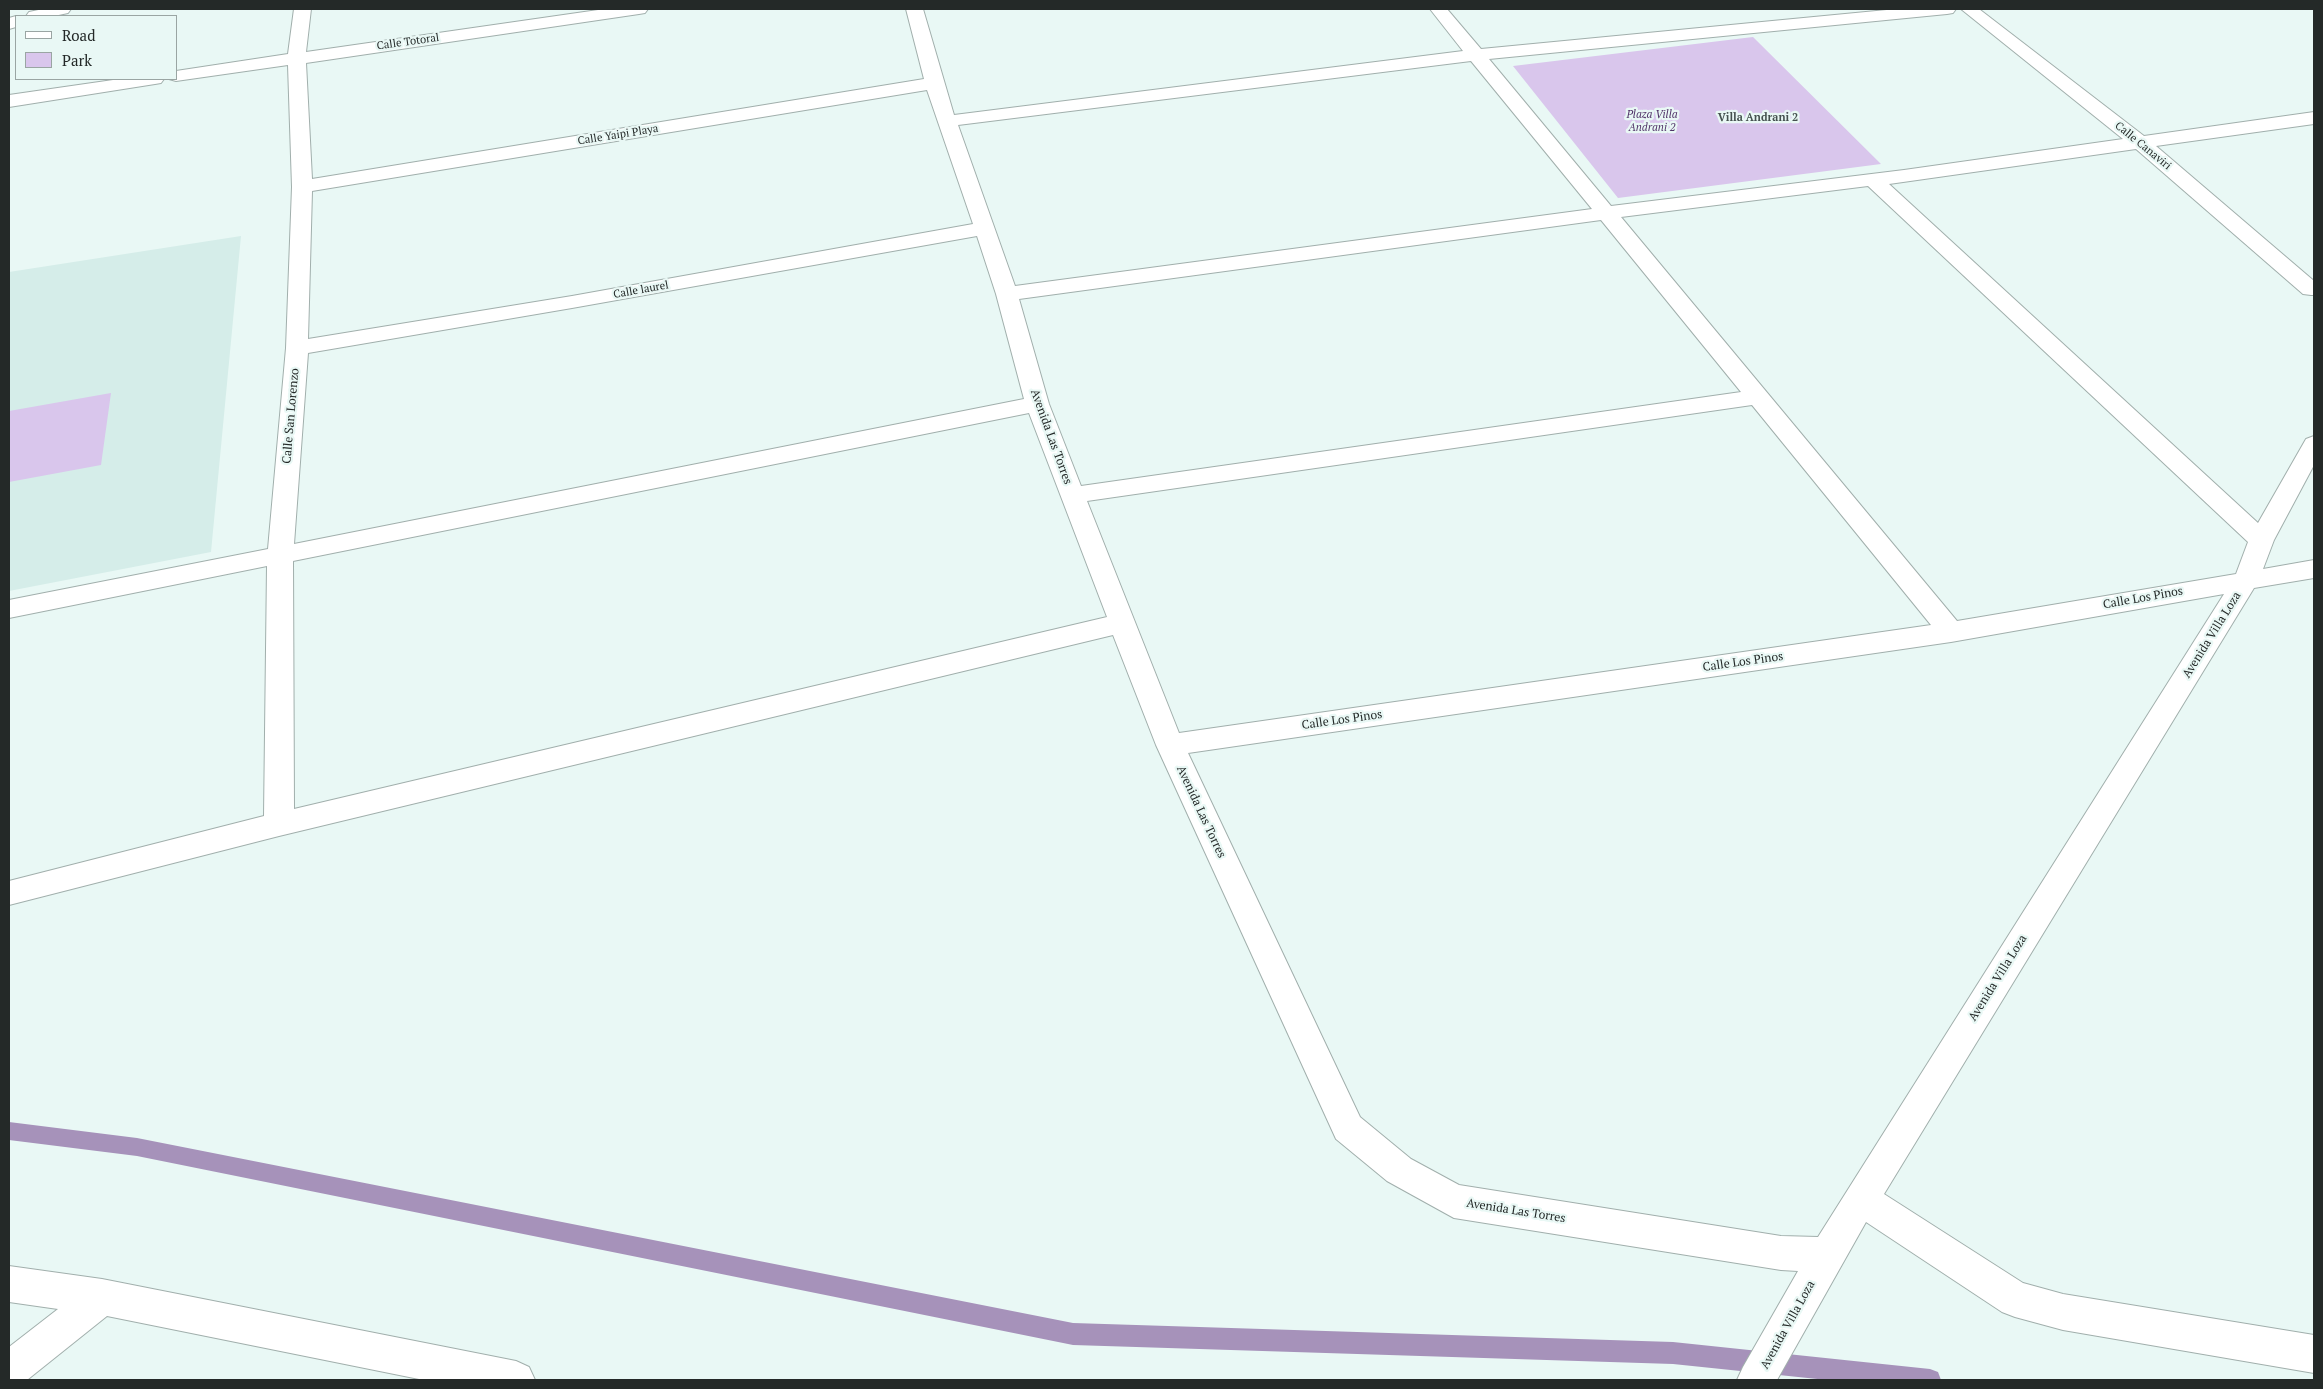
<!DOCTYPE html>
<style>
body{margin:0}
#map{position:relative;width:2323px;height:1389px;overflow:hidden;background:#e9f8f5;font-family:"PT Serif",serif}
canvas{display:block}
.frame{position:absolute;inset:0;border:10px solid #242928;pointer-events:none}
.legend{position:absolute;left:15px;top:15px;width:162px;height:65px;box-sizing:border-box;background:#e9f8f5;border:1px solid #9aa5a3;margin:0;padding:6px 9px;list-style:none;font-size:15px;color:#242928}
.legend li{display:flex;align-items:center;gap:10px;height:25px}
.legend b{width:25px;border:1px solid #9aa5a3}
</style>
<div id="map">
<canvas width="2323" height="1389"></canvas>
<div class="frame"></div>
<ul class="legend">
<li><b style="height:6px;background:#fff"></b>Road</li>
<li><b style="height:14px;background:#d9c6ec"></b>Park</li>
</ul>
</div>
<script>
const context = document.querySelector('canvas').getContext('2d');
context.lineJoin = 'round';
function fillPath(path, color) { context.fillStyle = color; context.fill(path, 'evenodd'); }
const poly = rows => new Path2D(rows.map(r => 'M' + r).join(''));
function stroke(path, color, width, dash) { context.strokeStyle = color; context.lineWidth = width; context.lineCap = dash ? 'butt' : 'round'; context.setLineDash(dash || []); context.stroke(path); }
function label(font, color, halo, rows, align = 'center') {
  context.font = font + ' "PT Serif",serif'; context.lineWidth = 4.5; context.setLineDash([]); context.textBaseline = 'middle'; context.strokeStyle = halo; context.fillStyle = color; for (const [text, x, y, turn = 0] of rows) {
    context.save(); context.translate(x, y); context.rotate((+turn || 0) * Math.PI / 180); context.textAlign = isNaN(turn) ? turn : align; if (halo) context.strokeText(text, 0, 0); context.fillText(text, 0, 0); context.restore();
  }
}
fillPath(poly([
 [241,236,211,552,9,591,9,272]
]), '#d5ede9');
fillPath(poly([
 [1753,37,1881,164,1618,198,1513,66],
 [111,393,101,465,9,482,9,411]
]), '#d9c6ec');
fillPath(poly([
 [9,1122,137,1138,1073,1323,1673,1342,1930,1369,1938,1372,1941,1380,1827,1380,1673,1364,1073,1345,137,1156,9,1140,9,1122]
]), '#a692ba');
const street = poly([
 [43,9,71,9,68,13,54,16,26,16,29,12,43,9],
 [294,9,311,9,306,52,605,9,648,9,645,13,639,14,306,63,312,179,924,79,906,9,923,9,954,115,1463,51,1430,9,1447,9,1481,49,1897,9,1956,9,1953,13,1947,14,1489,59,1611,206,1904,170,2123,139,1961,9,1979,9,2144,136,2314,112,2314,124,2156,146,2314,281,2314,295,2311,295,2303,294,2136,149,1889,184,2258,523,2306,439,2314,436,2314,465,2274,540,2263,569,2314,560,2314,578,2254,588,1884,1194,2023,1283,2063,1294,2314,1335,2314,1373,2063,1330,2015,1317,2002,1312,1866,1222,1777,1380,1737,1380,1743,1367,1798,1271,1781,1270,1454,1218,1387,1181,1336,1139,1156,745,1113,635,279,836,9,905,9,881,264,816,267,566,9,618,9,600,268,549,286,348,292,187,288,65,176,81,169,79,176,79,176,71,288,54,294,9],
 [1471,61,1592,209,1015,286,958,125,1471,61],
 [927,90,973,224,572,296,308,339,312,191,927,90],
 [1868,186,2248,542,2236,574,1957,621,1621,217,1868,186],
 [1601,220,1741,392,1081,486,1049,404,1019,299,1601,220],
 [977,236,996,294,1024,399,294,544,308,353,572,308,977,236],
 [1752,405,1931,625,1179,733,1087,501,1752,405],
 [1029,413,1107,617,294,809,293,561,1029,413],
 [2224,594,1818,1237,1781,1236,1459,1185,1411,1159,1360,1117,1188,753,1951,642,2224,594],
 [16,16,18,16,16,27,9,29,9,18,16,16],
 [120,79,164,79,161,83,155,84,9,107,9,95,120,79],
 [9,1266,102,1279,516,1361,529,1367,535,1380,424,1380,107,1316,27,1380,9,1380,9,1347,58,1309,9,1302,9,1266]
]);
stroke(street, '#a1afac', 2);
fillPath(street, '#fff');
label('11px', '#242928', '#e9f8f5', [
 ["Calle Totoral",408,42,-8],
 ["Calle Yaipi Playa",618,135,-9],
 ["Calle Canaviri",2143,146,39],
 ["Calle laurel",641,290,-10]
]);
label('italic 11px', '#503368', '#e9f8f5', [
 ["Plaza Villa",1652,115],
 ["Andrani 2",1652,128]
]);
label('bold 11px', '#45514f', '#e9f8f5', [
 ["Villa Andrani 2",1758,118]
]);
label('12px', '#242928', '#e9f8f5', [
 ["Calle San Lorenzo",291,416,-85],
 ["Avenida Las Torres",1051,437,70],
 ["Calle Los Pinos",2143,598,-10],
 ["Avenida Villa Loza",2212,635,-58],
 ["Calle Los Pinos",1743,662,-8],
 ["Calle Los Pinos",1342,720,-8],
 ["Avenida Las Torres",1201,812,65],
 ["Avenida Villa Loza",1998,978,-58],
 ["Avenida Las Torres",1516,1211,9],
 ["Avenida Villa Loza",1788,1325,-61]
]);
</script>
